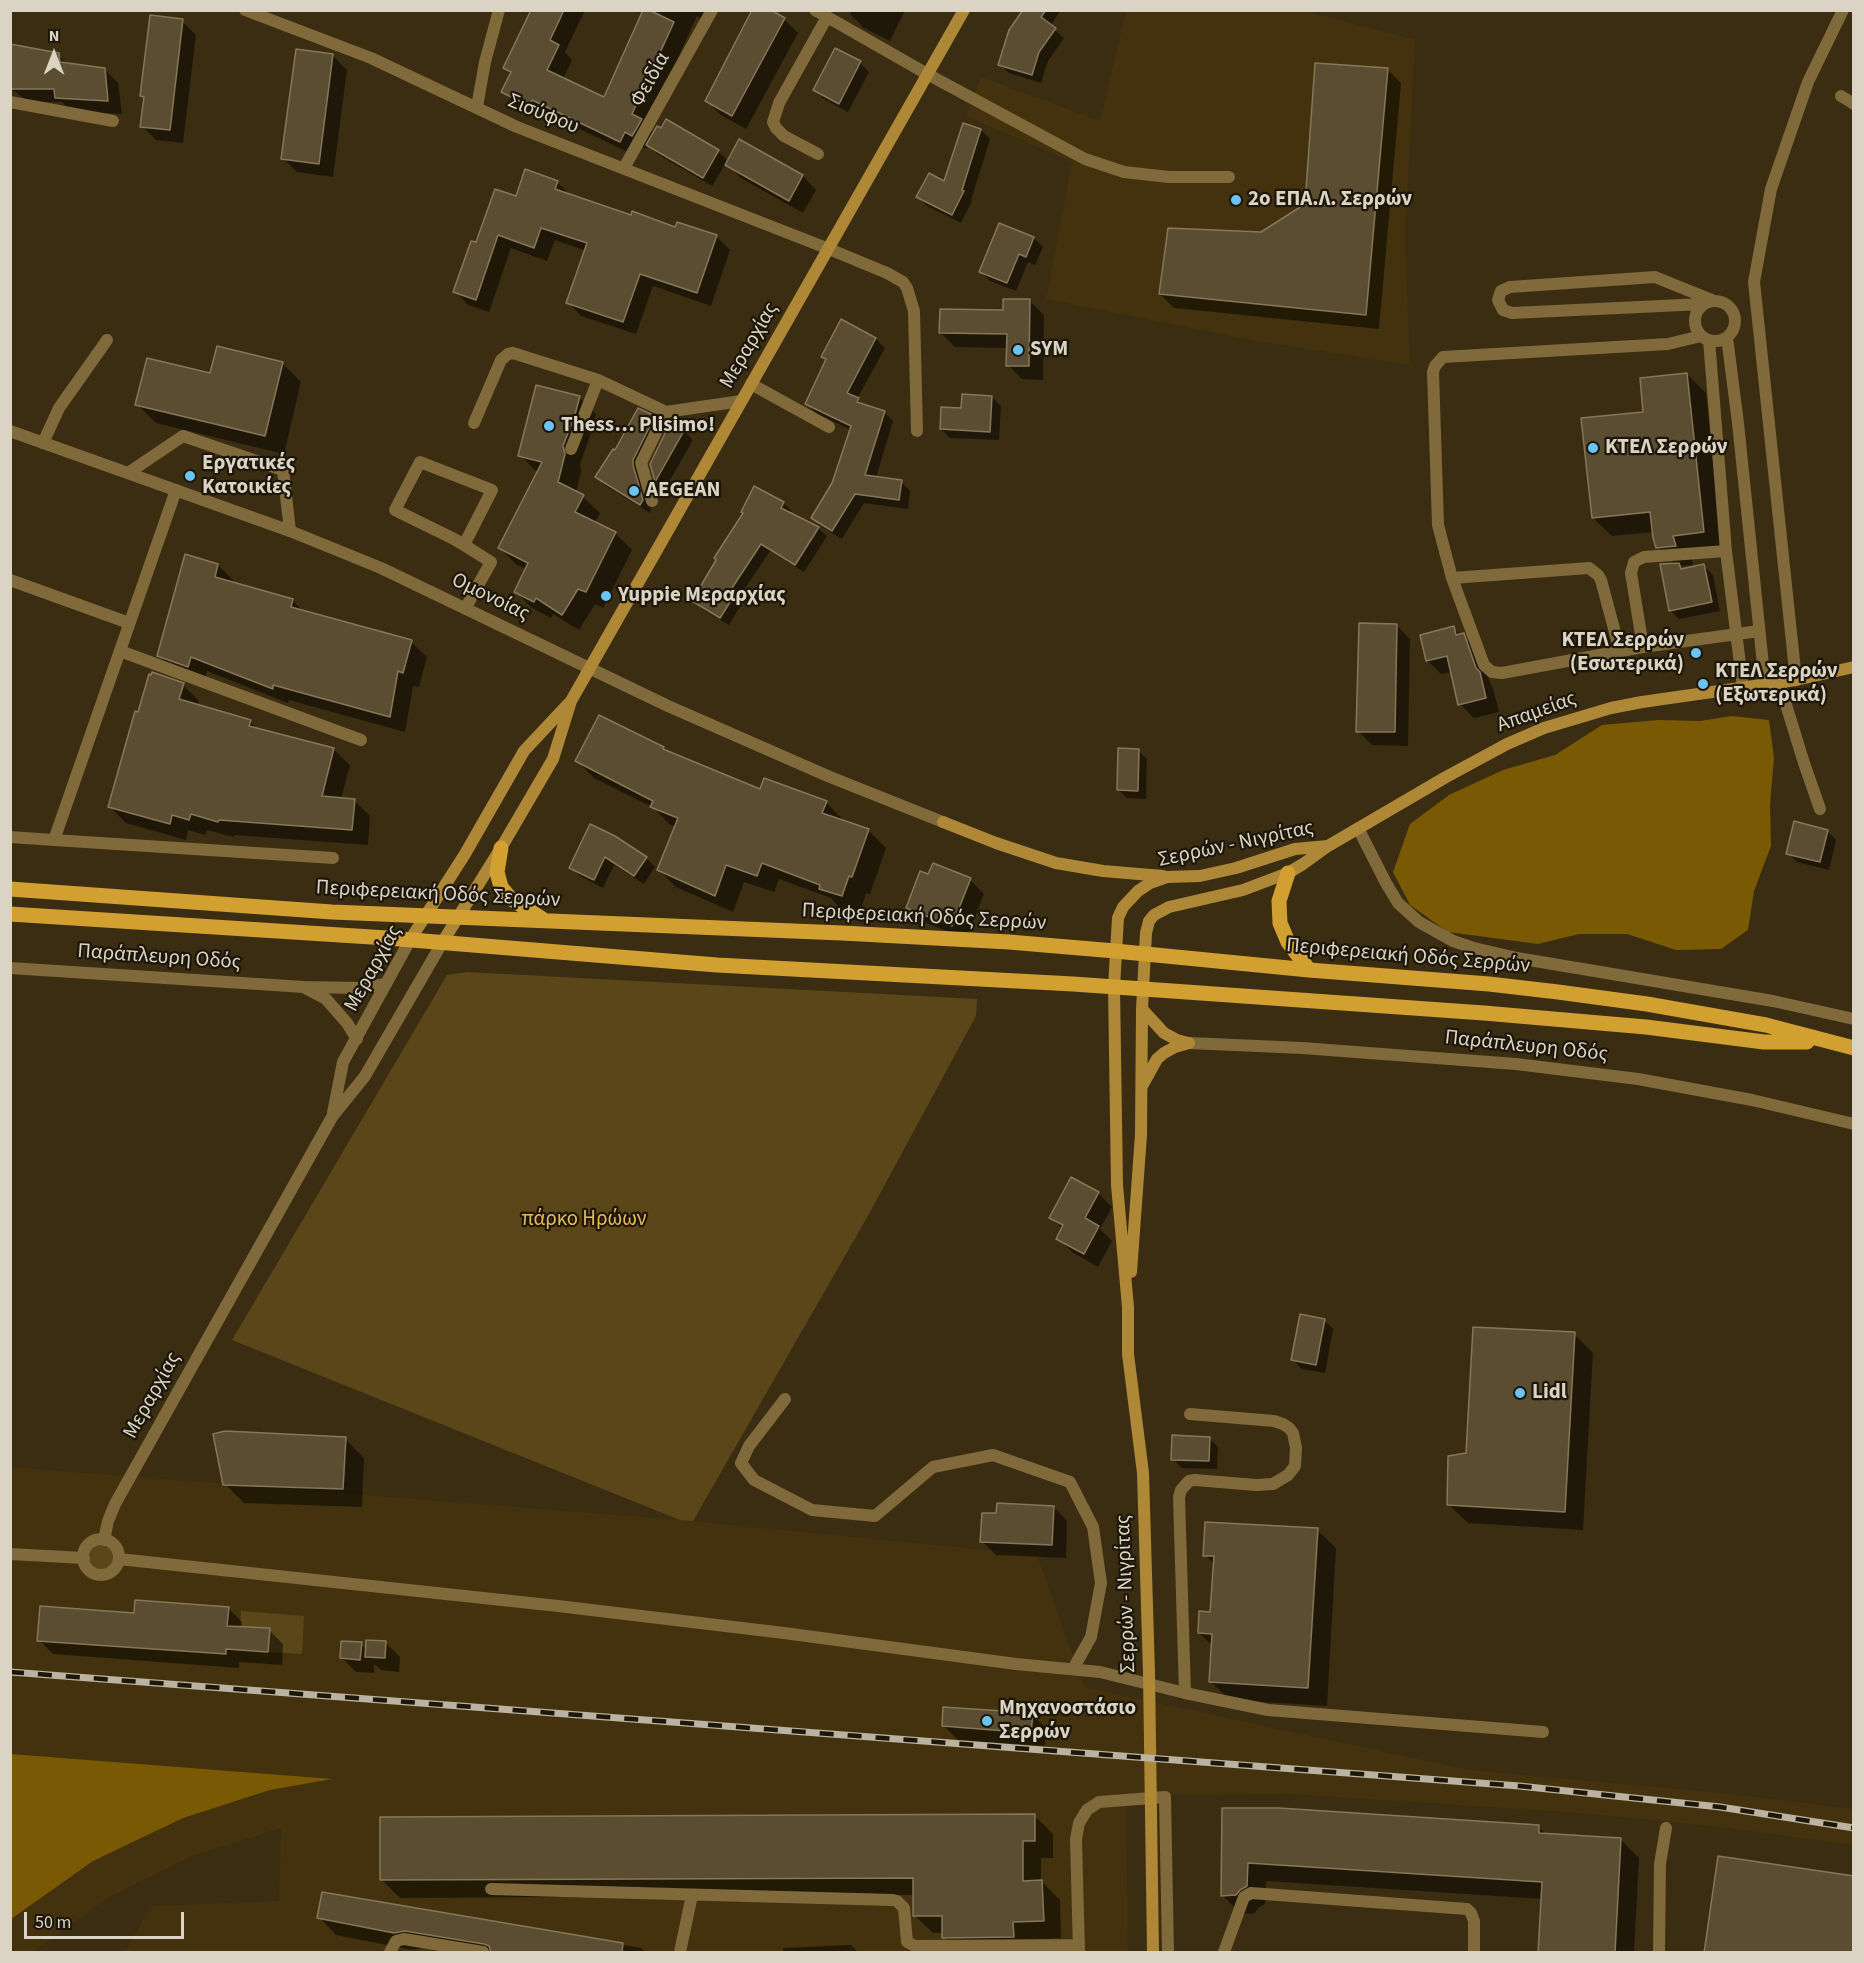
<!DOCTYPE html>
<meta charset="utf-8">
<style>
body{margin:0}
#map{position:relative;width:1864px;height:1963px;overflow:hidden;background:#3b2d11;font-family:"Source Sans 3",sans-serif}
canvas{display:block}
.frame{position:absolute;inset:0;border:12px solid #dbd3c3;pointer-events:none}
.north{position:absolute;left:24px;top:24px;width:60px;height:60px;-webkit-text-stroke:4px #1d170b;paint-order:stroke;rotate:0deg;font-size:16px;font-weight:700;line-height:24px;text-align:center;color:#dbd3c3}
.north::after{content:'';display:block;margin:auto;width:21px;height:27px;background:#dbd3c3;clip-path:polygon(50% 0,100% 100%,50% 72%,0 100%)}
.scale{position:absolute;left:24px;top:1912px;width:160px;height:27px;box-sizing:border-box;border:3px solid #dbd3c3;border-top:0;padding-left:8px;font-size:18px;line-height:21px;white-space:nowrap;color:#dbd3c3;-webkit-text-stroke:4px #1d170b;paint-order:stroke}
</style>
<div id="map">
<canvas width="1864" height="1963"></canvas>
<div class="frame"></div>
<div class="north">N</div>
<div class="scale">50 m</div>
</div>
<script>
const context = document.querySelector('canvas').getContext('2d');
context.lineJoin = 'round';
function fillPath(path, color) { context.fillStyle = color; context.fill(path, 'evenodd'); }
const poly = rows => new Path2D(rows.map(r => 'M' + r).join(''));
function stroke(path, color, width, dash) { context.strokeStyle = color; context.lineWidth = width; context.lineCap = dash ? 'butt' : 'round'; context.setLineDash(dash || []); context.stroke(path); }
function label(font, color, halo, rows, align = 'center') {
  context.font = font + ' "Source Sans 3",sans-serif'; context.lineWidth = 4.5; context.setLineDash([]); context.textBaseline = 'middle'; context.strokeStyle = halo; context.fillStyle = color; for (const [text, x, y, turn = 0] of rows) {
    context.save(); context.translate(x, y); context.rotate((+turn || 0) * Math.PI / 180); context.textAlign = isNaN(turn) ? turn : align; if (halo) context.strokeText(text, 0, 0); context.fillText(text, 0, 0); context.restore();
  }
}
fillPath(poly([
 [1126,11,1306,11,1415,40,1405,238,1410,365,1257,341,1046,299,1072,162,966,116,981,77,1100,121],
 [10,1467,680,1520,1037,1555,1084,1687,1469,1770,1722,1793,1853,1809,1853,1845,1721,1827,1581,1813,1292,1794,1126,1795,1128,1952,125,1952,151,1906,279,1901,281,1828,190,1857,109,1897,33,1952,11,1952]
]), '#43320d');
fillPath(poly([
 [467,972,977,999,976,1016,869,1214,693,1521,680,1520,232,1340,447,975],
 '89 1557a13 13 0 1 1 26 0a13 13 0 1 1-26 0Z',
 [241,1611,304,1616,302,1654,268,1652,270,1628,240,1627]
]), '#5b4619');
fillPath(poly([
 [1732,716,1769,720,1774,758,1770,804,1771,846,1754,891,1748,930,1721,949,1676,950,1627,934,1579,934,1538,944,1448,932,1410,905,1393,872,1410,824,1449,795,1503,770,1555,755,1602,725,1658,720,1700,721],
 [11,1754,332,1779,270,1790,183,1818,93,1861,11,1919]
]), '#795903');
fillPath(poly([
 [533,10,585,10,565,52,572,60,563,79,605,99,645,10,716,10,709,23,697,16,647,126,654,133,661,130,667,121,718,151,729,162,740,141,803,176,816,190,803,213,741,178,726,163,712,186,657,154,649,145,646,149,639,145,634,155,546,113,543,118,517,106,503,92,511,75,505,68],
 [768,10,784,19,798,33,746,129,721,115,707,101],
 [852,10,905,10,890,41,864,28,850,14],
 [1024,10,1061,10,1050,26,1064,38,1048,61,1041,83,1009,73,1000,64],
 [182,21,196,35,183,143,156,140,142,126,145,99,142,96],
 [836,50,860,63,869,72,848,112,824,99,814,90],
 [58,55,68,65,104,69,118,83,122,114,71,111,62,102,29,102,10,88],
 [333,56,347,70,333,177,297,172,283,158],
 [1387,69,1401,83,1379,329,1174,308,1160,294,1307,205],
 [964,125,981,130,990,139,971,200,972,201,961,223,927,206,918,197,945,183],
 [557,182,571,196,632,217,676,229,716,236,730,250,711,306,653,286,636,334,581,316,568,302,586,251,555,240,547,261,511,248,489,312,468,305,455,291,476,244,516,198],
 [1000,225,1034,238,1043,247,1035,265,1028,262,1016,291,990,281,981,272],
 [1030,301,1044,315,1043,380,1022,379,1008,365,1008,348,955,347,941,333,1005,311],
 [842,321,876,339,885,348,857,399,864,406,884,412,893,421,876,478,901,482,910,491,908,509,864,503,842,539,822,527,813,518,834,483,851,430,816,413,807,404,827,360,823,356],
 [282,363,301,382,284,454,156,423,137,404,211,375],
 [1687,374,1706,393,1722,551,1691,554,1693,565,1680,566,1684,569,1704,566,1713,575,1720,611,1679,619,1670,610,1675,565,1658,547,1654,532,1612,536,1593,518,1645,413],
 [579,397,596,414,590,436,580,464,581,472,576,493,583,497,600,513,595,523,615,533,632,550,603,608,595,604,579,630,553,614,551,618,532,608,515,591,527,569,517,565,500,548,538,473,520,455],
 [992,397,1001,406,999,440,950,438,941,429,962,409],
 [654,417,663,426,642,475,651,510,650,513,606,486,597,477,616,452],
 [684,431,693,440,665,489,656,481,651,464],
 [783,503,792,511,790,514,818,528,827,536,804,572,770,551,740,596,744,600,729,625,702,609,694,600],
 [218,565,233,580,232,583,292,600,305,613,411,642,427,657,419,687,413,686,405,732,289,700,288,703,207,671,204,682,174,671,158,655],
 [1396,625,1410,639,1408,746,1372,745,1358,731],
 [1453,628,1477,649,1490,683,1493,688,1499,712,1474,718,1460,704,1452,672,1441,674,1427,660],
 [183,685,199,701,197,706,250,722,259,730,333,749,350,765,341,799,354,800,370,816,368,845,235,835,234,837,207,830,205,835,188,830,186,840,126,823,110,807,139,714],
 [663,749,667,753,761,790,826,802,843,820,843,822,869,831,886,848,870,894,866,893,860,912,838,906,831,898,779,879,774,892,744,882,733,912,676,887,659,870,676,827,669,824,654,808,594,778,577,761],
 [1138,750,1147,759,1146,799,1127,798,1118,789],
 [591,826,646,858,655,867,644,884,614,865,603,888,580,876,571,867],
 [1827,831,1836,840,1829,870,1797,862,1788,853],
 [933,865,970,880,984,894,966,939,922,921,908,907,929,876],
 [1072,1179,1098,1193,1112,1207,1100,1229,1112,1241,1098,1267,1072,1252,1058,1238,1063,1229,1051,1217],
 [1324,1320,1333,1329,1325,1373,1302,1369,1293,1360],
 [1574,1334,1593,1353,1583,1530,1468,1523,1449,1505,1467,1454],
 [1209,1438,1218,1447,1217,1469,1182,1468,1173,1459],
 [345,1439,364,1458,362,1507,244,1503,225,1484],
 [1054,1507,1067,1521,1066,1558,996,1555,982,1541,998,1515],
 [1317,1530,1336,1548,1327,1706,1230,1700,1211,1682,1213,1646,1199,1633,1212,1614,1215,1565,1205,1555],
 [228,1608,242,1622,242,1628,269,1630,283,1644,282,1665,239,1662,239,1668,53,1654,39,1640,136,1615],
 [386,1643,400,1657,399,1672,381,1670,374,1664,374,1673,356,1672,342,1658,361,1644,367,1650],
 [1032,1714,1046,1728,1045,1746,958,1740,944,1726],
 [1224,1809,1539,1827,1547,1835,1620,1839,1639,1858,1634,1952,1540,1952,1543,1899,1266,1881,1265,1904,1258,1908,1255,1913,1241,1914,1223,1896],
 [1035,1816,1053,1834,1053,1858,1041,1858,1041,1881,1060,1900,1061,1938,1031,1940,1032,1952,959,1952,944,1937,944,1933,933,1933,914,1915,914,1895,400,1898,381,1879],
 [323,1894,641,1948,646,1952,453,1952,424,1948,412,1950,336,1935,319,1917],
 [851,1945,858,1952,783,1952,783,1948]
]), '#0007');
const building = poly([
 [531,10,564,10,550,40,559,45,547,70,604,97,643,10,649,10,674,22,632,114,642,119,632,136,625,132,620,142,532,100,529,106,501,92,511,72,503,68,531,10],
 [752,10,771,10,785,18,732,116,705,101,752,10],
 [1023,10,1046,10,1041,17,1056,28,1039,52,1032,75,998,65,1009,30,1023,10],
 [150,15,183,19,170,130,140,127,144,97,140,96,150,15],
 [10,44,59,53,60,62,105,68,108,101,55,98,54,89,10,89,10,44],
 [835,48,861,61,839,104,813,90,835,48],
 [296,49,333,54,319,164,281,159,296,49],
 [1315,63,1388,68,1366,315,1159,294,1168,228,1261,232,1305,204,1315,63],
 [666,119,719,150,703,178,646,145,657,126,661,128,666,119],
 [963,123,981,129,962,190,964,191,952,215,916,197,929,173,944,181,963,123],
 [739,139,803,175,789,201,725,165,739,139],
 [525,169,558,181,555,189,631,215,632,211,675,227,677,222,717,235,697,293,640,274,623,322,566,303,587,243,541,228,534,248,498,235,476,300,453,292,471,241,476,242,495,189,516,196,525,169],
 [999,223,1034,237,1026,257,1019,254,1007,283,979,272,999,223],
 [1003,299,1030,299,1029,366,1006,366,1007,334,939,333,940,309,1003,310,1003,299],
 [841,319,876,338,847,393,859,398,857,402,885,411,865,475,902,480,899,500,855,494,832,531,811,518,832,483,851,426,805,404,826,359,821,357,841,319],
 [217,346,283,362,265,436,135,405,147,358,210,373,217,346],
 [1687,373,1704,532,1673,536,1676,546,1656,548,1653,538,1650,512,1592,518,1581,418,1643,412,1640,378,1687,373],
 [536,385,580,396,574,418,563,446,565,454,558,482,584,495,575,512,616,532,586,592,578,589,562,615,536,598,534,602,514,592,528,563,498,548,542,462,518,456,536,385],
 [962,394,992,396,990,432,940,429,941,407,961,408,962,394],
 [638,408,655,416,633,460,633,465,643,500,640,505,595,477,613,449,615,450,638,408],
 [671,421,685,429,655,482,650,464,671,421],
 [754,486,784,502,781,508,819,527,795,565,761,544,732,588,737,591,720,618,692,601,716,560,714,558,743,513,741,512,754,486],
 [185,554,218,564,215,577,293,599,291,607,412,640,403,673,398,671,390,717,273,685,273,689,191,657,188,667,157,656,185,554],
 [1679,563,1681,569,1704,564,1712,602,1669,611,1660,564,1679,563],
 [1359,623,1397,624,1395,732,1356,732,1359,623],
 [1454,626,1456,635,1464,633,1476,668,1480,672,1486,698,1458,705,1447,656,1426,661,1420,635,1454,626],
 [152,672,184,683,179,699,251,720,249,726,334,748,322,796,355,799,352,830,219,820,218,822,191,814,189,820,172,815,170,824,108,807,135,711,138,712,149,674,151,675,152,672],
 [599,715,664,747,663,749,760,789,764,778,827,801,822,813,869,829,852,877,849,876,842,896,819,889,820,885,762,863,757,876,726,865,715,896,657,870,678,818,650,807,653,801,575,761,599,715],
 [1118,748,1139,749,1138,791,1117,790,1118,748],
 [1794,821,1828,830,1820,862,1786,854,1794,821],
 [590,824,615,836,647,857,634,876,605,857,594,880,569,868,590,824],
 [933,863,971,878,952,926,906,908,920,871,928,874,933,863],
 [1071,1177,1099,1192,1085,1218,1099,1226,1084,1254,1056,1239,1063,1225,1049,1218,1071,1177],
 [1300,1314,1325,1319,1316,1365,1291,1360,1300,1314],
 [1473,1327,1575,1332,1565,1512,1447,1505,1448,1456,1466,1453,1473,1327],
 [225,1431,346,1437,343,1489,223,1485,213,1434,225,1431],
 [1172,1435,1210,1437,1209,1461,1171,1460,1172,1435],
 [997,1503,1054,1506,1052,1545,980,1542,982,1513,996,1513,997,1503],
 [1205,1522,1318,1528,1308,1688,1209,1682,1212,1634,1198,1633,1199,1611,1210,1612,1214,1556,1203,1556,1205,1522],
 [135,1600,229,1607,227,1626,270,1628,268,1652,226,1649,226,1654,37,1641,40,1606,134,1613,135,1600],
 [366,1640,386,1641,385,1658,365,1657,366,1640],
 [341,1641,362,1642,360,1660,340,1658,341,1641],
 [943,1707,1033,1713,1031,1733,942,1726,943,1707],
 [1222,1808,1279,1808,1539,1825,1539,1833,1621,1838,1615,1953,1538,1953,1542,1882,1248,1863,1247,1886,1240,1890,1236,1895,1221,1896,1222,1808],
 [1035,1814,1035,1841,1023,1841,1023,1881,1042,1880,1044,1921,1013,1922,1014,1937,942,1938,942,1916,913,1916,913,1878,380,1880,380,1817,1035,1814],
 [1718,1856,1854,1876,1854,1953,1704,1953,1718,1856],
 [322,1892,623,1943,622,1953,491,1953,489,1946,484,1944,405,1931,394,1933,317,1918,322,1892]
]);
fillPath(building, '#5b4d31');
stroke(building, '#87775a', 1.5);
stroke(poly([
 [929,75,1085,159,1124,172,1169,177,1229,177],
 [818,154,784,136,776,128,773,122,779,103,827,17],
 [829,249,887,273,903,282,907,288,914,311,917,431],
 '1695 321a20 20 0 1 1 40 0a20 20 0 1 1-40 0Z',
 [1703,304,1512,313,1503,310,1498,300,1501,291,1510,287,1655,277,1712,300],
 [1701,336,1668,344,1443,357,1435,366,1433,372,1438,525,1452,578,1484,665,1492,672,1502,673,1643,647,1759,631],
 [1727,337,1738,423,1765,684],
 [1709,340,1726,551,1743,688],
 [751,384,829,427],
 [474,423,501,360,508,354,513,353,598,380,666,412],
 [43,443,59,408,107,340],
 [571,449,598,380],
 [128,473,183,436,283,470,290,531],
 [652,501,641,463,666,412,741,401],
 [464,545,492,490,420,462,395,510,454,539,464,545,491,562,466,607],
 [1452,578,1589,568,1598,575,1601,580,1620,651],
 [10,580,129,623],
 [1643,647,1631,573,1634,562,1644,557,1726,551],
 [1779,682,1804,763,1820,809],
 [10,837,54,840],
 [785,1399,749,1446,741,1463,754,1480,812,1510,875,1516,933,1467,993,1455,1070,1482,1093,1527,1101,1583,1091,1637,1073,1669],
 [1185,1693,1179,1497,1181,1490,1189,1481,1195,1480,1256,1485,1273,1484,1288,1475,1295,1466,1296,1448,1293,1433,1289,1428,1283,1424,1274,1421,1190,1414],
 [491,1889,893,1900,897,1901,904,1908,907,1942,915,1946,1079,1945],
 [1079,1951,1076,1839,1079,1823,1087,1810,1099,1802,1165,1797],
 [390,1952,396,1941,404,1939,483,1952],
 [680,1952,692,1895],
 [1224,1952,1244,1897,1251,1893,1467,1909,1471,1913,1474,1921,1474,1952],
 [1659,1952,1660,1864,1666,1828]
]), '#80693a', 12);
stroke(poly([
 [245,10,371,58,517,127,829,249],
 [815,10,929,75],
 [1841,96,1854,104],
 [10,102,113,121],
 [477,107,485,62,499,10],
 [624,168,712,10],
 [176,490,54,840,333,858],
 [120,651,361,740],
 [1796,680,1754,282,1771,189,1808,82,1843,10],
 [10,968,304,987,361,988,386,984],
 [305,988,326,999,347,1023,357,1039],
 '83 1557a18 18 0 1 1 36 0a18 18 0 1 1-36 0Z',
 [10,1554,84,1558],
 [119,1559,558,1606,784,1633,1016,1664,1100,1672,1185,1693,1268,1710,1543,1732],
 [1165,1797,1168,1952]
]), '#80693a', 12);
stroke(poly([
 [10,431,290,531,381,568,668,706,830,777,943,822],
 [1358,828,1386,883,1398,903,1419,922,1453,941,1474,948,1517,958,1773,1001,1854,1019],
 [1189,1043,1302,1048,1516,1064,1638,1079,1752,1100,1854,1124],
 [333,1113,343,1062,410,940],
 [104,1540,108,1521,115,1504,332,1117,365,1076,442,943]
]), '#80693a', 12);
stroke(poly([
 [943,822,996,843,1056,863,1103,871,1163,876],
 [410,940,465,854,524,751,568,704],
 [442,943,501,848,553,759,571,701,964,10],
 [1142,1009,1164,1033,1177,1040,1188,1043],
 [1142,1086,1157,1059,1164,1053,1175,1047,1189,1043],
 [1131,1272,1141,1135,1142,1009,1146,933,1149,921,1154,915,1169,907,1243,890,1288,873,1303,864,1328,846,1446,777,1507,744,1544,728,1611,708,1642,702,1796,680,1854,667],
 [1153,1952,1149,1673,1143,1473,1128,1354,1128,1307,1117,1185,1114,987,1118,918,1123,907,1138,891,1150,883,1167,877,1200,876,1236,868,1295,849,1328,846]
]), '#ae8837', 12);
stroke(poly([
 [501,848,497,872,501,887,510,898,544,920],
 [1288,873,1279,901,1280,923,1288,942,1309,970],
 [10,889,332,912,842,933,1009,942,1115,951,1309,970,1489,984,1558,992,1647,1004,1766,1025,1854,1048],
 [10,914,387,938,717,965,1073,984,1484,1013,1646,1027,1764,1042,1807,1042]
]), '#d1a030', 15);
const rail = poly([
 [10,1672,1519,1786,1720,1807,1854,1828]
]);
stroke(rail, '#bbb29f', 7);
stroke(rail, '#1d170b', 4.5, [14]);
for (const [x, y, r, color] of [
 [1236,200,6,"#6bc3f2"],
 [1018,350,6,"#6bc3f2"],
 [549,426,6,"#6bc3f2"],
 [1593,448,6,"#6bc3f2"],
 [190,476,6,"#6bc3f2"],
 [634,491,6,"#6bc3f2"],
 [606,596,6,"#6bc3f2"],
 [1696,653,6,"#6bc3f2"],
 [1703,684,6,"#6bc3f2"],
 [1520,1393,6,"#6bc3f2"],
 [987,1721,6,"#6bc3f2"]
]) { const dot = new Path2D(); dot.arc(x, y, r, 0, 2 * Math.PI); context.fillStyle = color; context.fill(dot); stroke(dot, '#1d170b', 2); }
label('21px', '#dbd3c3', '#1d170b', [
 ["Φειδία",651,80,-61],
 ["Σισύφου",543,115,22],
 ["Μεραρχίας",750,346,-60],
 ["Ομονοίας",490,598,26],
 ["Απαμείας",1537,713,-20],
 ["Σερρών - Νιγρίτας",1236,845,-12],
 ["Περιφερειακή Οδός Σερρών",438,895,3],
 ["Περιφερειακή Οδός Σερρών",924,918,3],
 ["Περιφερειακή Οδός Σερρών",1408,957,5],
 ["Παράπλευρη Οδός",159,958,4],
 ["Μεραρχίας",374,969,-61],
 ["Παράπλευρη Οδός",1526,1047,6],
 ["Μεραρχίας",153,1396,-61],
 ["Σερρών - Νιγρίτας",1127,1594,-92]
]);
label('bold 21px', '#dbd3c3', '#1d170b', [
 ["2ο ΕΠΑ.Λ. Σερρών",1248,200],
 ["SYM",1030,350],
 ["Thess… Plisimo!",561,426],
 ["ΚΤΕΛ Σερρών",1605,448],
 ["Εργατικές",202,464],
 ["Κατοικίες",202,488],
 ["AEGEAN",646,491],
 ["Yuppie Μεραρχίας",618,596],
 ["ΚΤΕΛ Σερρών",1684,641,"right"],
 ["(Εσωτερικά)",1684,665,"right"],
 ["ΚΤΕΛ Σερρών",1715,672],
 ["(Εξωτερικά)",1715,696],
 ["Lidl",1532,1393],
 ["Μηχανοστάσιο",999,1709],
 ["Σερρών",999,1733]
], 'left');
label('21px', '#e9ba56', '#1d170b', [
 ["πάρκο Ηρώων",584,1220]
]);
</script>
